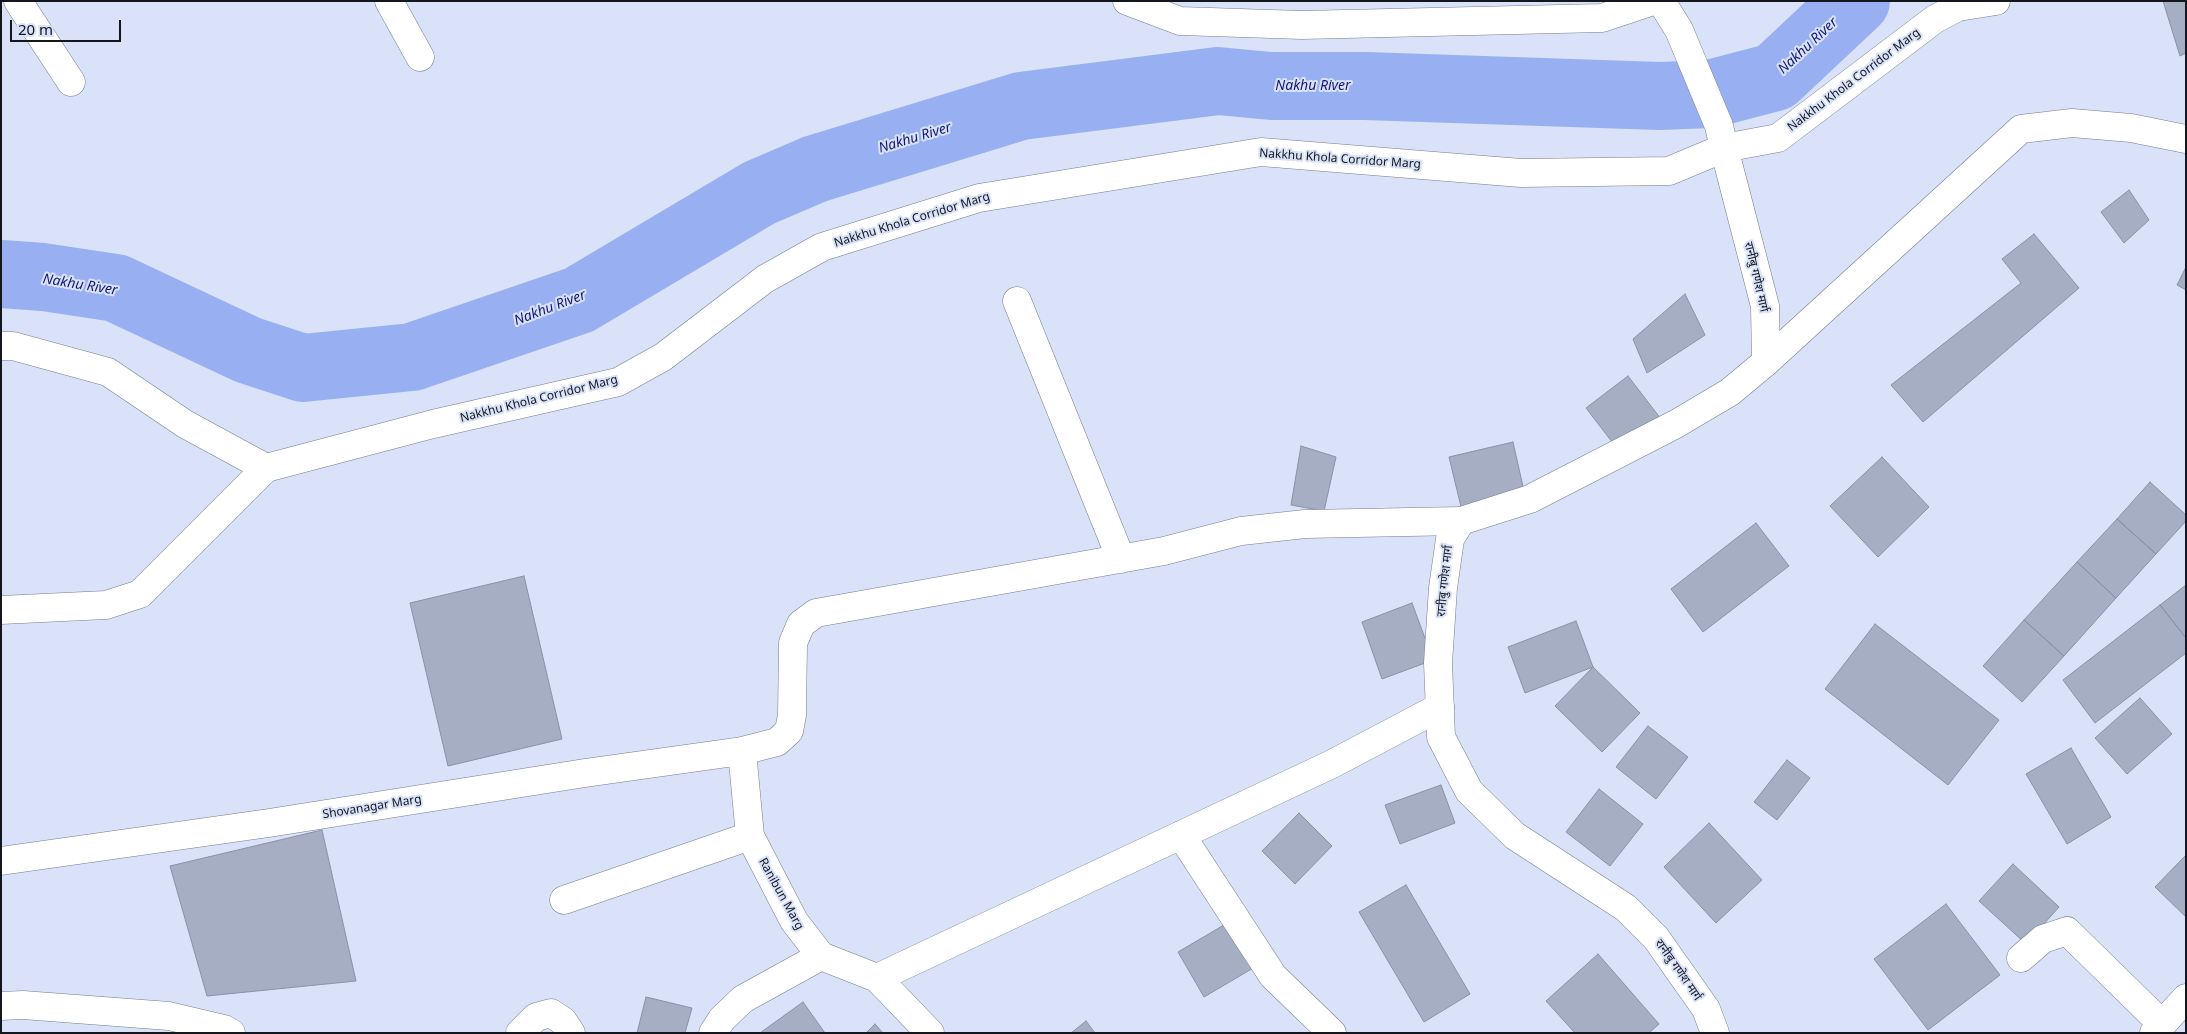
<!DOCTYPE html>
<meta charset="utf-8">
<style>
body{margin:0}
#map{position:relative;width:2187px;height:1034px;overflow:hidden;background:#d9e2f8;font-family:"Noto Sans",sans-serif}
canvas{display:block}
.frame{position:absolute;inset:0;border:2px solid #13161d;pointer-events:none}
.scale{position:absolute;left:10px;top:20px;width:111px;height:22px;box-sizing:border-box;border:2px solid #13161d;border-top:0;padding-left:6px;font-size:15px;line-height:18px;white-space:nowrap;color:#13161d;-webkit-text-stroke:4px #d9e2f8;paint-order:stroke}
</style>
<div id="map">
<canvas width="2187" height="1034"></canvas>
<div class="frame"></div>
<div class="scale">20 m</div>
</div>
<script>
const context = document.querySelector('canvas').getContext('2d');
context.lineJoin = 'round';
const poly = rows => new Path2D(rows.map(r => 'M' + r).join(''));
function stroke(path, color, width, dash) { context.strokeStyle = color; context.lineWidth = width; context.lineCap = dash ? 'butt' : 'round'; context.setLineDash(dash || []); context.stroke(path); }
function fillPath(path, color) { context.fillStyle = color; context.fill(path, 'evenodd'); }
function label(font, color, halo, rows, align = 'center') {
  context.font = font + ' "Noto Sans","Noto Sans Devanagari",sans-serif'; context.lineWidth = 4; context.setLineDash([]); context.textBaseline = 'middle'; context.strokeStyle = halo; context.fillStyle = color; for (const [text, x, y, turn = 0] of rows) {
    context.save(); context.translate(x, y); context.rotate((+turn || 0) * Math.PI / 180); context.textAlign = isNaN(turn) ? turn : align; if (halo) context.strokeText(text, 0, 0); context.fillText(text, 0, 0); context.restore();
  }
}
stroke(poly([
 [1,274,43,277,116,288,248,350,303,368,412,357,579,300,759,193,815,169,1021,106,1218,81,1271,86,1365,86,1660,96,1710,94,1775,77,1856,1]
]), '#98b0f2', 68);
const building = poly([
 [2163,1,2186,1,2186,53,2180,56,2163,1],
 [2129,190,2149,220,2124,243,2101,212,2129,190],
 [2034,234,2079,288,1923,422,1891,385,2021,283,2002,259,2034,234],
 [2186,267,2186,290,2177,285,2186,267],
 [1685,294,1705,335,1647,373,1633,339,1685,294],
 [1628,376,1661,419,1619,451,1586,408,1628,376],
 [1513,442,1526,500,1463,515,1449,457,1513,442],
 [1301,446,1336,457,1324,511,1291,505,1301,446],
 [1882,457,1929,507,1878,557,1830,506,1882,457],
 [2150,482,2186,515,2186,521,2156,554,2117,519,2150,482],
 [2117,519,2156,554,2116,598,2077,562,2117,519],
 [1756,523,1789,566,1703,632,1671,589,1756,523],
 [2077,562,2116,598,2064,656,2024,620,2077,562],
 [524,576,562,739,448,766,410,603,524,576],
 [2186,585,2186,638,2160,605,2186,585],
 [1412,603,1433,660,1382,679,1362,622,1412,603],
 [2160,605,2186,638,2186,653,2095,723,2063,680,2160,605],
 [2024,620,2064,656,2022,702,1983,666,2024,620],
 [1576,621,1593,667,1525,693,1508,647,1576,621],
 [1875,624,1999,720,1948,785,1825,689,1875,624],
 [1593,667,1640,713,1602,752,1555,706,1593,667],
 [2140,698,2172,734,2127,774,2095,738,2140,698],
 [1648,726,1688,757,1656,799,1616,767,1648,726],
 [2071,748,2111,817,2067,844,2026,774,2071,748],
 [1787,760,1810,778,1777,820,1754,802,1787,760],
 [1441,785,1455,823,1400,844,1385,805,1441,785],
 [1599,789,1643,824,1610,866,1566,832,1599,789],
 [1299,813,1332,846,1295,884,1262,851,1299,813],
 [1709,823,1762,880,1716,923,1664,867,1709,823],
 [322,830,356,981,207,996,170,866,322,830],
 [2186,855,2186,917,2155,887,2186,855],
 [2013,864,2059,907,2026,944,1979,901,2013,864],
 [1406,885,1470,994,1424,1022,1359,912,1406,885],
 [1946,904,2000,975,1928,1030,1874,959,1946,904],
 [1229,922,1255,967,1204,997,1178,952,1229,922],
 [1598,954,1659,1024,1649,1033,1575,1033,1546,1001,1598,954],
 [646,997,692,1008,685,1033,637,1033,646,997],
 [803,1002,825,1033,760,1033,803,1002],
 [1086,1021,1095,1033,1071,1033,1086,1021],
 [875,1024,883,1033,866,1033,875,1024]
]);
fillPath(building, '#a6aec4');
stroke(building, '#8991a6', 1);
const street = poly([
 [18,1,71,82],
 [389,1,420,57],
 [1127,1,1180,21,1302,25,1602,18,1653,1],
 [1661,1,1679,30,1719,126,1724,148],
 [1017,301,1121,559],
 [1,346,13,346,108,372,185,424,266,468],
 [1766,362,2021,129,2072,123,2131,128,2186,139],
 [742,751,750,836,794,921,821,956,877,978,930,1033],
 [1181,835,1273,976,1332,1033],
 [1,861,269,823,585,773,742,751,777,742,789,731,792,715,793,643,801,624,816,613,1164,551,1241,531,1305,524,1461,521],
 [564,900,750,836],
 [2021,958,2043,939,2067,931,2162,1024],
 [877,978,1332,764,1440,707],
 [1,1006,23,1005,169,1016,224,1029,231,1033],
 [520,1033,536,1017,551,1013,563,1021,571,1033],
 [713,1033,722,1019,743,999,821,956],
 [2154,1033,2186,998]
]);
const secondary = poly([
 [1,610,106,605,140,594,266,468,433,424,618,382,663,357,765,279,822,247,979,198,1261,152,1521,173,1669,171,1724,148,1778,138,1935,19,1958,7,1996,1],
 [1715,1033,1706,1009,1656,938,1626,908,1515,836,1469,791,1441,737,1438,663,1443,588,1450,539,1461,521,1530,499,1676,424,1730,392,1766,362,1765,306,1724,148]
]);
stroke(street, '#747c90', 29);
stroke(secondary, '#747c90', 29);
stroke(street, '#fff', 28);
stroke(secondary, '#fff', 28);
label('12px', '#13161d', '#d9e2f8', [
 ["Nakkhu Khola Corridor Marg",1854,80,-37],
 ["Nakkhu Khola Corridor Marg",1340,159,4],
 ["Nakkhu Khola Corridor Marg",912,220,-17],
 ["रानीबु गणेश मार्ग",1756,277,77],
 ["Nakkhu Khola Corridor Marg",539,399,-14],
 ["रानीबु गणेश मार्ग",1445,581,-84],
 ["Shovanagar Marg",372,807,-9],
 ["Ranibun Marg",781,894,61],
 ["रानीबु गणेश मार्ग",1678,970,55]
]);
label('italic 14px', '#111876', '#d9e2f8', [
 ["Nakhu River",1808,46,-43],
 ["Nakhu River",1313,86],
 ["Nakhu River",915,138,-17],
 ["Nakhu River",80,285,9],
 ["Nakhu River",550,308,-21]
]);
</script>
